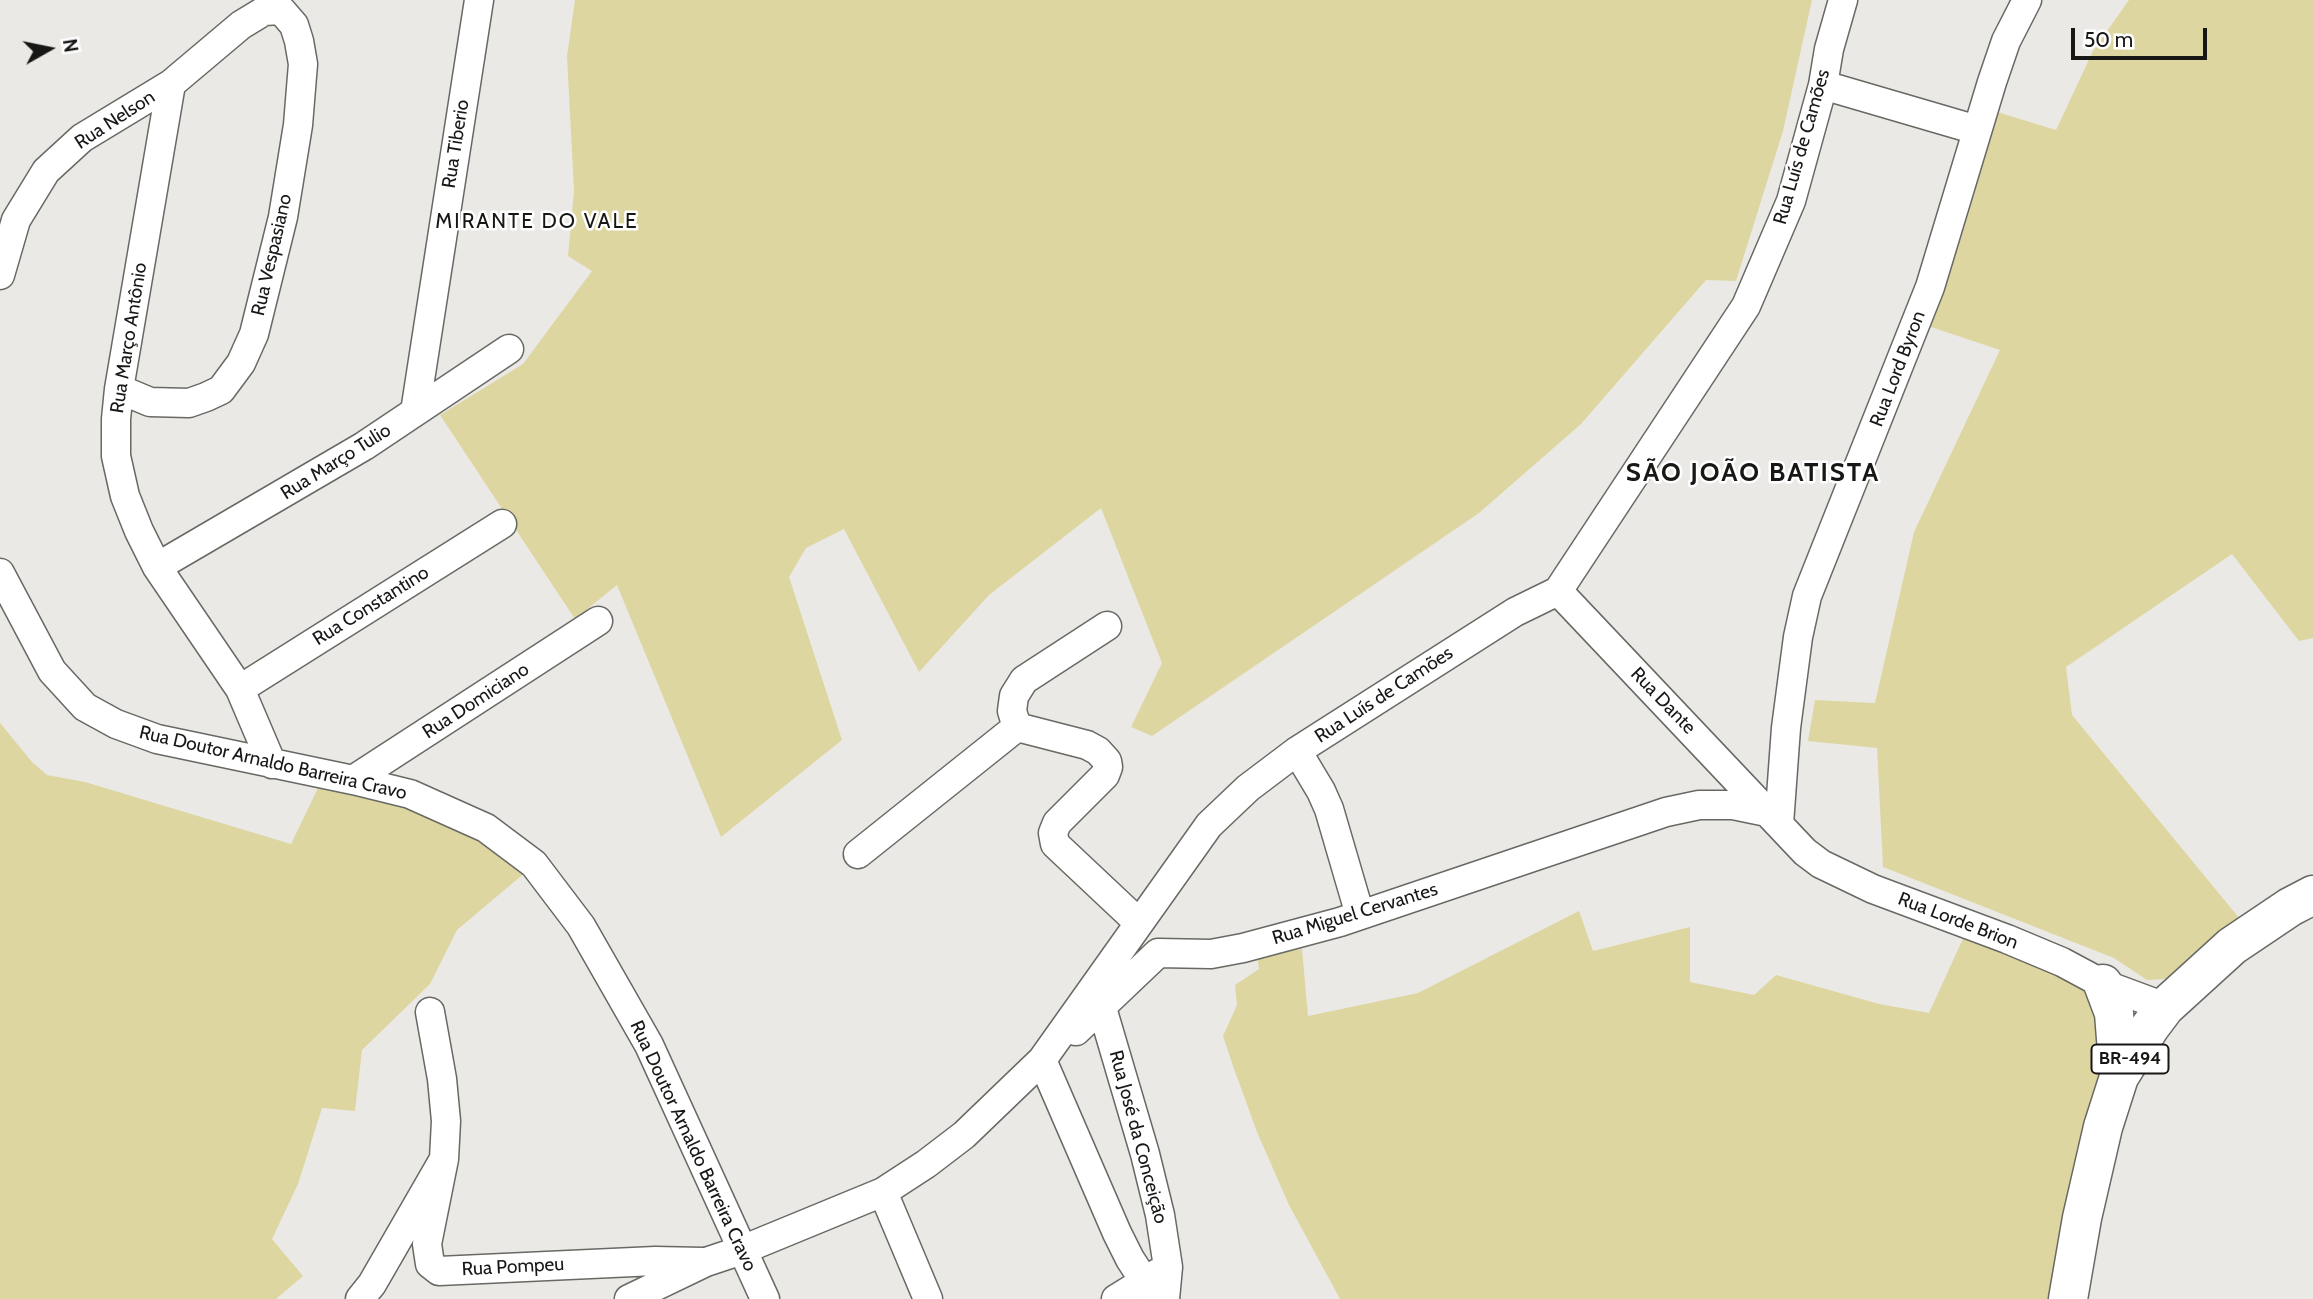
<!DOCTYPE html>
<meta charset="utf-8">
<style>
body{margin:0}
#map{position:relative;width:2313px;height:1299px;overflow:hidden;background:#eae9e5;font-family:Cabin,sans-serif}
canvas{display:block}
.north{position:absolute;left:14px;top:14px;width:70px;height:70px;-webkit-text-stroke:5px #fff;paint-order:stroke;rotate:81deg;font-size:19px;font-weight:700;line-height:28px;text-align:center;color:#171716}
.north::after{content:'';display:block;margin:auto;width:24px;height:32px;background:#171716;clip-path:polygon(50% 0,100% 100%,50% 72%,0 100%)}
.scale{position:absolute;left:2071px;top:28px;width:136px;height:32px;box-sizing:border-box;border:4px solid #171716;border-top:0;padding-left:9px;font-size:21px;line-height:24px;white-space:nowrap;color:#171716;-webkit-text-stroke:5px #fff;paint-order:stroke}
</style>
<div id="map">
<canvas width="2313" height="1299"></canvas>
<div class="north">N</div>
<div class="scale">50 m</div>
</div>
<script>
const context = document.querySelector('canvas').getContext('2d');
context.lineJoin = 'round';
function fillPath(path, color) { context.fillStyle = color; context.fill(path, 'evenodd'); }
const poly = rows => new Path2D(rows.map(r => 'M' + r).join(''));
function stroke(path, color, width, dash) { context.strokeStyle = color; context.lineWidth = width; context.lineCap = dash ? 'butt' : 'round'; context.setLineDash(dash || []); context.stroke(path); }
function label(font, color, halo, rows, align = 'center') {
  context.font = font + ' Cabin,sans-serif'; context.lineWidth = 5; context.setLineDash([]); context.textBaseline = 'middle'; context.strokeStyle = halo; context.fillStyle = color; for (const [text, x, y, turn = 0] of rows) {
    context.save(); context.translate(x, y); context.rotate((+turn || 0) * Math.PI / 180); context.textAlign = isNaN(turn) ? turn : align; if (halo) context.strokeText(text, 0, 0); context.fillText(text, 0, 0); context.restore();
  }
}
fillPath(poly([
 [575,0,1812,0,1783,131,1736,281,1706,280,1581,424,1479,513,1152,736,1131,727,1162,663,1101,508,989,595,919,672,844,529,806,548,789,577,842,740,721,837,617,585,575,619,440,415,523,364,592,271,568,256,574,191,567,56],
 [2129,0,2313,0,2313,638,2299,641,2232,554,2066,667,2072,715,2240,919,2174,974,2165,979,2147,980,2114,958,1883,867,1877,748,1808,741,1815,700,1875,703,1914,532,2000,350,1925,325,1994,111,2056,130,2093,51],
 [0,723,32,762,47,775,85,782,291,844,320,784,396,801,490,841,527,871,457,930,430,984,362,1050,355,1111,322,1108,298,1184,272,1239,303,1276,276,1299,0,1299],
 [1579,911,1593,951,1690,927,1690,982,1754,995,1776,975,1879,1004,1929,1013,1966,932,2089,988,2107,1038,2059,1299,1340,1299,1289,1205,1257,1132,1233,1066,1223,1036,1237,1005,1235,985,1259,969,1257,956,1302,949,1308,1016,1418,993]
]), '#ded6a0');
const minor = poly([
 [171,84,119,389,116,419,116,456,125,496,139,531,157,567,240,689,272,764],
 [1823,85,1977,130],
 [0,275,16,220,46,171,82,138,171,84,241,25,264,11,281,10,294,25,299,41,303,64,298,125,283,217,254,334,241,363,221,390,206,397,189,403,150,402,119,389],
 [415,412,479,0],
 [157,567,364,446,509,349],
 [0,573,52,671,85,707,116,724,157,739,353,780,410,794,486,828,534,864,581,926,649,1045,765,1299],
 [1558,591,1805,852,1821,864,1873,889,2007,939,2062,962,2103,984,2165,1007],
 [1107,626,1024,680,1014,696,1012,711,1017,727,1087,745,1098,751,1107,761,1108,767,1105,775,1057,823,1053,833,1055,844,1139,923],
 [240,689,502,524],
 [1297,751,1321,791,1329,809,1360,915],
 [353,780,598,621],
 [1779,824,1786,728,1798,637,1807,596,1930,287,1992,82,2006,41,2027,0],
 [858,854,1017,727],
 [1102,1008,1145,1154,1160,1215,1168,1267,1165,1299],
 [1076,1031,1158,953,1211,954,1243,948,1340,922,1666,812,1699,805,1733,805,1767,812],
 [1042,1060,1117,1233,1130,1259,1145,1282,1165,1299],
 [444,1159,427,1244,430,1264,439,1271,655,1261,703,1262],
 [883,1192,928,1299],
 [360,1299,372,1284,444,1159,446,1121,442,1079,430,1012],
 [629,1299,706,1262,742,1250,883,1192,926,1164,964,1135,1042,1060,1209,825,1248,788,1297,751,1515,612,1558,591,1746,306,1791,201,1823,85,1829,49,1843,0],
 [1116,1299,1158,1273]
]);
const highway = poly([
 [2103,984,2114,1013,2119,1077],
 [2068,1299,2082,1218,2103,1127,2119,1077,2150,1027,2165,1007,2232,946,2290,907,2313,895]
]);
stroke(minor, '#686864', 31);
stroke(highway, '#686864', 41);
stroke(minor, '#fff', 28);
stroke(highway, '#fff', 38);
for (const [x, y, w] of [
 [2130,1059,77]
]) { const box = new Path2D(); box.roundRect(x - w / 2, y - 14.5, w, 29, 5); context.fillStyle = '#fff'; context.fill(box); stroke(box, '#171716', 2); }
label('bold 18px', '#171716', null, [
 ["BR-494",2130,1059]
]);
label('19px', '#171716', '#fff', [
 ["Rua Nelson",115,120,-33],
 ["Rua Tiberio",456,144,-81],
 ["Rua Luís de Camões",1802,147,-74],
 ["Rua Vespasiano",272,255,-77],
 ["Rua Março Antônio",129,338,-81],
 ["Rua Lord Byron",1898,369,-69],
 ["Rua Março Tulio",336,462,-32],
 ["Rua Constantino",371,606,-32],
 ["Rua Luís de Camões",1384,695,-33],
 ["Rua Domiciano",476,701,-33],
 ["Rua Dante",1663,701,46],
 ["Rua Doutor Arnaldo Barreira Cravo",273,763,13],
 ["Rua Miguel Cervantes",1355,914,-17],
 ["Rua Lorde Brion",1958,921,21],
 ["Rua José da Conceição",1138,1137,75],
 ["Rua Doutor Arnaldo Barreira Cravo",693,1146,65],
 ["Rua Pompeu",513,1267,-3]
]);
context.letterSpacing = '2px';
label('21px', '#171716', '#fff', [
 ["MIRANTE DO VALE",537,222]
]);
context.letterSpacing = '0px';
context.letterSpacing = '2px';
label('bold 26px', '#171716', '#fff', [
 ["SÃO JOÃO BATISTA",1753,473]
]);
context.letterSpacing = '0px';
</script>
